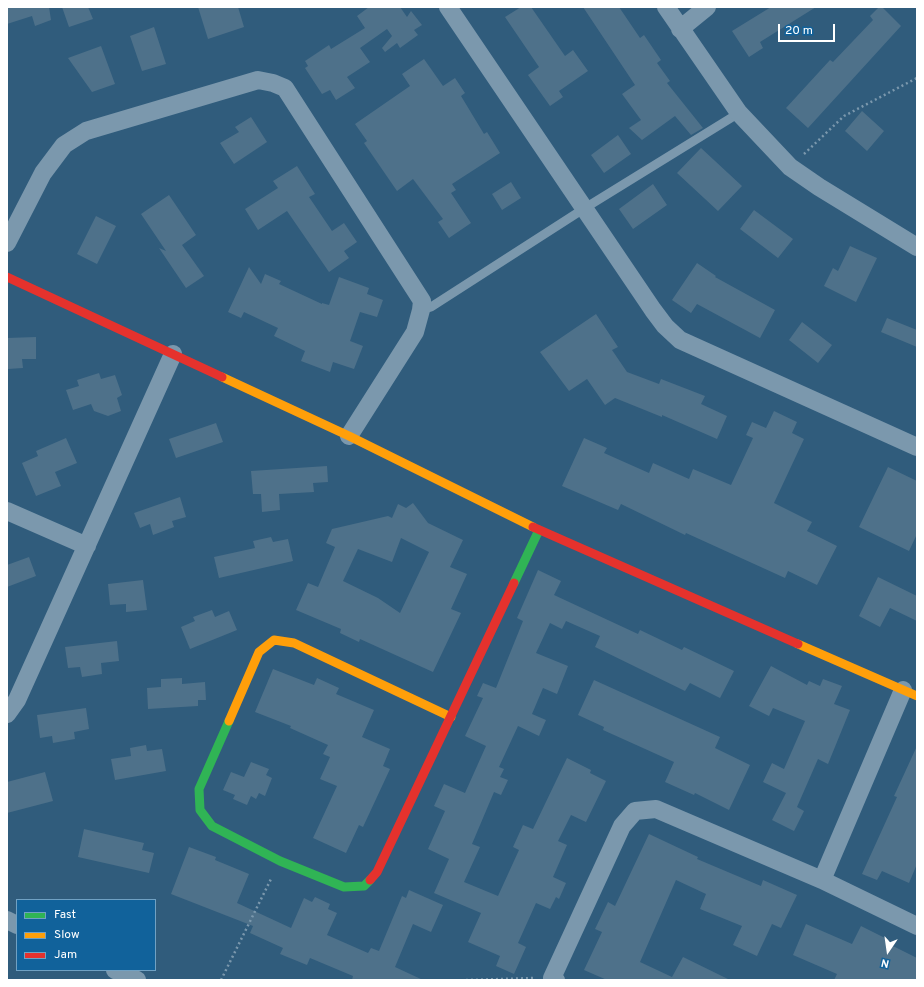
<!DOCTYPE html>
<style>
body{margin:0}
#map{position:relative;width:924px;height:987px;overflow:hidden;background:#305c7c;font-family:Overpass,sans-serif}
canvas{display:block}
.frame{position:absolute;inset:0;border:8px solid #fff;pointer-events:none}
.legend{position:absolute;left:16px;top:899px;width:140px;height:72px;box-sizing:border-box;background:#11629b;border:1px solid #70a1c3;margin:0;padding:5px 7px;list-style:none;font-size:12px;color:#fff}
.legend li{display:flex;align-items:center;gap:8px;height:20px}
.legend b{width:20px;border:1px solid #70a1c3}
.north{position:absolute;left:868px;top:931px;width:40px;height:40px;-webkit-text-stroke:3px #11629b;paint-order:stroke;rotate:193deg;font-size:11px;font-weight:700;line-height:16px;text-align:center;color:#fff}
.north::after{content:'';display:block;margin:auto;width:14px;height:18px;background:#fff;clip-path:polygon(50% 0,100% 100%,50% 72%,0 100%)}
.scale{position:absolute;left:778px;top:24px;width:57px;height:18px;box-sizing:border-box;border:2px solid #fff;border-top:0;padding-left:5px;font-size:12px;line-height:14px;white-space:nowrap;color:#fff;-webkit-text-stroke:3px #11629b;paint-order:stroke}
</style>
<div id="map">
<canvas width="924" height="987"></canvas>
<div class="frame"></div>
<ul class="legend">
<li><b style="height:5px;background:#30b455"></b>Fast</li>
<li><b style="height:5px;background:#ff9f0a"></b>Slow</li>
<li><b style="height:5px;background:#e5322d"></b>Jam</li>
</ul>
<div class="north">N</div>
<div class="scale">20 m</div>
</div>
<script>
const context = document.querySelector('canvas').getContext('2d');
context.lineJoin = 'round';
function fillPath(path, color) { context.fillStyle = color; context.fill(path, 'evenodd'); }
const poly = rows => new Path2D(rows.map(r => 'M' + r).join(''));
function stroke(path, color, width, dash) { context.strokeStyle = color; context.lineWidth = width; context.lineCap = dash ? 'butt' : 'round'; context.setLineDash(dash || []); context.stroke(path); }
fillPath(poly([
 [7,7,49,7,51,20,35,26,32,16,7,24],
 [62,7,88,7,93,19,69,27],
 [198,7,238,7,244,27,208,39],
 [369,7,400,7,407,17,411,11,422,25,414,30,418,35,400,48,397,43,385,52,382,48,392,36,387,29,360,48,370,62,347,77,355,88,336,100,330,90,322,94,305,68,308,66,305,61,329,45,331,49,365,28,357,16],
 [521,7,531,7,565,56,573,50,588,71,559,91,563,97,550,106,528,75,539,67,505,17],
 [583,7,619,7,640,38,644,35,661,60,657,63,670,81,667,83,703,128,691,135,675,116,642,140,629,128,641,120,622,94,635,85],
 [771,7,816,7,760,42,763,48,749,57,732,31],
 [879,7,882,7,901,26,808,128,786,108,830,60,833,62,873,20,870,16],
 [154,27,166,64,142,71,130,36],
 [101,46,115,84,92,92,68,58],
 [424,59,443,86,455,78,465,93,461,96,484,134,487,132,500,153,452,184,456,190,451,193,471,223,449,238,438,222,443,219,413,179,397,191,364,143,367,141,355,124,410,86,402,74],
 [862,111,884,131,867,151,845,131],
 [251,117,267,142,234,164,220,143,239,132,235,127],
 [618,135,631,154,604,173,591,155],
 [701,148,742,186,718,211,677,173],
 [297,166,315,194,309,197,332,231,344,223,357,242,344,251,349,258,329,272,287,211,258,230,245,209,278,188,273,181],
 [511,182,521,198,502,210,492,194],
 [653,184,667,205,633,229,619,209],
 [169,195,196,235,182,245,204,276,186,288,159,248,166,251,141,214],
 [754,210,793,239,778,258,740,229],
 [96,216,116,226,97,264,77,254],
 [850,246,877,258,856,302,824,286,833,268,838,271],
 [697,263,716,276,715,277,775,310,760,338,697,304,691,313,672,300],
 [249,267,261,284,265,274,281,281,279,284,322,304,322,303,329,305,339,277,369,288,367,294,383,300,377,317,360,312,350,341,363,346,354,369,333,362,330,372,301,361,305,351,274,336,278,328,244,312,241,318,228,312],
 [596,314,618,347,612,350,627,372,659,384,661,379,705,396,701,404,727,416,717,439,662,415,662,417,615,398,605,405,587,379,569,391,540,352],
 [887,318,917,330,917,347,881,332],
 [802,322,832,345,818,363,789,340],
 [36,337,36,359,22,359,23,368,8,369,7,338],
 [99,373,101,379,115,375,122,395,117,398,121,411,108,416,94,411,91,404,73,410,66,390,79,386,77,380],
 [774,411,797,422,792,433,804,439,774,503,812,522,807,531,837,546,817,585,788,571,785,578,686,533,685,535,621,504,618,510,562,486,584,438,607,448,604,453,649,473,653,463,689,479,693,469,731,485,753,438,746,435,752,422,766,428],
 [216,423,223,442,176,458,169,439],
 [66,438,77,463,55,472,61,486,36,496,22,463,38,456,36,451],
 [327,466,328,482,313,483,314,492,279,494,280,510,262,512,261,494,253,494,251,471],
 [888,467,917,481,917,534,909,551,859,527],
 [180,497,186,517,172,521,174,527,153,535,150,524,140,528,134,513],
 [413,503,428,523,463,540,450,567,467,574,451,609,461,613,433,672,360,639,359,642,340,633,341,629,296,610,308,583,318,587,335,547,326,543,332,529,388,516,392,518,398,504,406,508],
 [401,538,429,552,400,613,378,598,343,581,358,549,392,562],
 [271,537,273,542,288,539,293,561,219,578,214,557,255,548,253,541],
 [29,557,36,576,7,587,7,565],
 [538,570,561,581,554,595,638,634,640,630,682,650,684,647,734,671,720,698,690,683,685,691,595,647,600,636,566,621,562,629,550,623,536,653,568,666,557,694,543,688,532,714,546,720,539,736,518,726,499,767,504,769,500,777,508,780,501,795,494,792,472,844,480,847,464,882,498,896,519,850,513,847,523,825,533,829,567,758,591,770,590,773,606,781,586,822,571,815,558,841,567,845,553,877,566,883,559,899,556,897,550,909,536,903,518,943,526,947,514,974,496,966,500,956,468,942,481,913,434,893,449,859,428,849,445,811,434,806,444,784,465,793,486,746,465,736,483,698,477,696,483,683,496,688,523,621,517,618],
 [878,577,917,596,917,621,890,608,880,627,859,616],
 [143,580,147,610,126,612,126,604,110,605,108,584],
 [212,610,215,617,229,611,237,630,190,649,181,627,195,621,193,617],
 [117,641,119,661,101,663,102,674,82,677,80,667,68,668,65,647],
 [771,666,807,685,809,681,820,686,823,679,842,686,834,704,850,710,828,764,818,759,797,807,804,811,794,831,772,820,786,793,763,782,772,763,784,769,805,721,773,708,769,716,749,706],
 [273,669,314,685,317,678,339,688,336,694,374,710,362,737,390,749,383,766,390,769,363,827,359,825,346,853,313,838,337,786,320,779,330,757,323,754,328,745,290,728,291,726,255,712],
 [182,678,182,684,205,682,206,700,198,700,198,706,148,709,147,688,161,687,161,679],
 [594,680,720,737,715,748,750,765,729,810,695,793,694,795,665,782,674,762,603,730,604,727,578,715],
 [86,708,89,729,74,732,75,739,53,743,52,736,40,738,37,715],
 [146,745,147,751,162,749,166,771,115,780,111,759,131,756,130,748],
 [917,746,917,864,909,883,882,871,877,880,862,874,897,797,894,796],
 [251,762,269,769,266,775,272,778,265,796,259,793,256,799,251,796,247,805,233,799,235,795,223,790,231,772,244,777],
 [45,772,53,801,7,813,7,782],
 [84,829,144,843,142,850,154,853,149,873,78,857],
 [649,834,698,857,697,859,761,886,763,880,797,895,781,928,772,924,757,956,733,945,742,926,700,909,706,894,676,880,640,962,672,977,683,957,730,980,607,980,584,970,602,932,595,929,608,902,615,906],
 [189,847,216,857,215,860,249,874,237,903,291,928,304,898,312,902,315,897,330,904,328,909,337,913,327,935,368,953,371,948,379,951,402,896,406,898,409,890,443,905,431,932,413,924,395,967,423,980,352,980,353,976,310,958,307,965,280,954,283,948,250,933,253,926,171,894],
 [806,924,852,944,861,926,889,940,887,943,917,958,917,980,834,980,837,974,793,955]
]), '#4e718a');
stroke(poly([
 [804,154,844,116,917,78],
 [221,980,271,879],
 [466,980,535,978]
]), '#7b98ad', 2.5, [2, 3]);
stroke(poly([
 [421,310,431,307,585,208,739,113]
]), '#7b98ad', 9);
stroke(poly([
 [448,7,653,310,665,326,680,340,917,447],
 [666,7,739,113,790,167,819,187,917,247],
 [680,29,707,7],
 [7,243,43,173,64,145,86,131,258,80,273,83,285,88,422,301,421,310,415,332,349,436],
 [7,511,87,546],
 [7,714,17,700,173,354],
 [822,880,903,690],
 [7,920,17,925],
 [115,970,137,980],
 [556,980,552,978,622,826,635,811,656,809,822,880,917,926]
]), '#7b98ad', 18);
stroke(poly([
 [514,583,539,530],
 [229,721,199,789,200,810,212,826,280,861,344,887,364,886,370,880]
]), '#30b455', 9);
stroke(poly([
 [222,377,349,436,533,527],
 [798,644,917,696],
 [229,721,259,652,274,640,294,643,451,717]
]), '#ff9f0a', 9);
stroke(poly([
 [7,277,222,377],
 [533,527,798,644],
 [370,880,377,872,514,583]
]), '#e5322d', 9);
</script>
